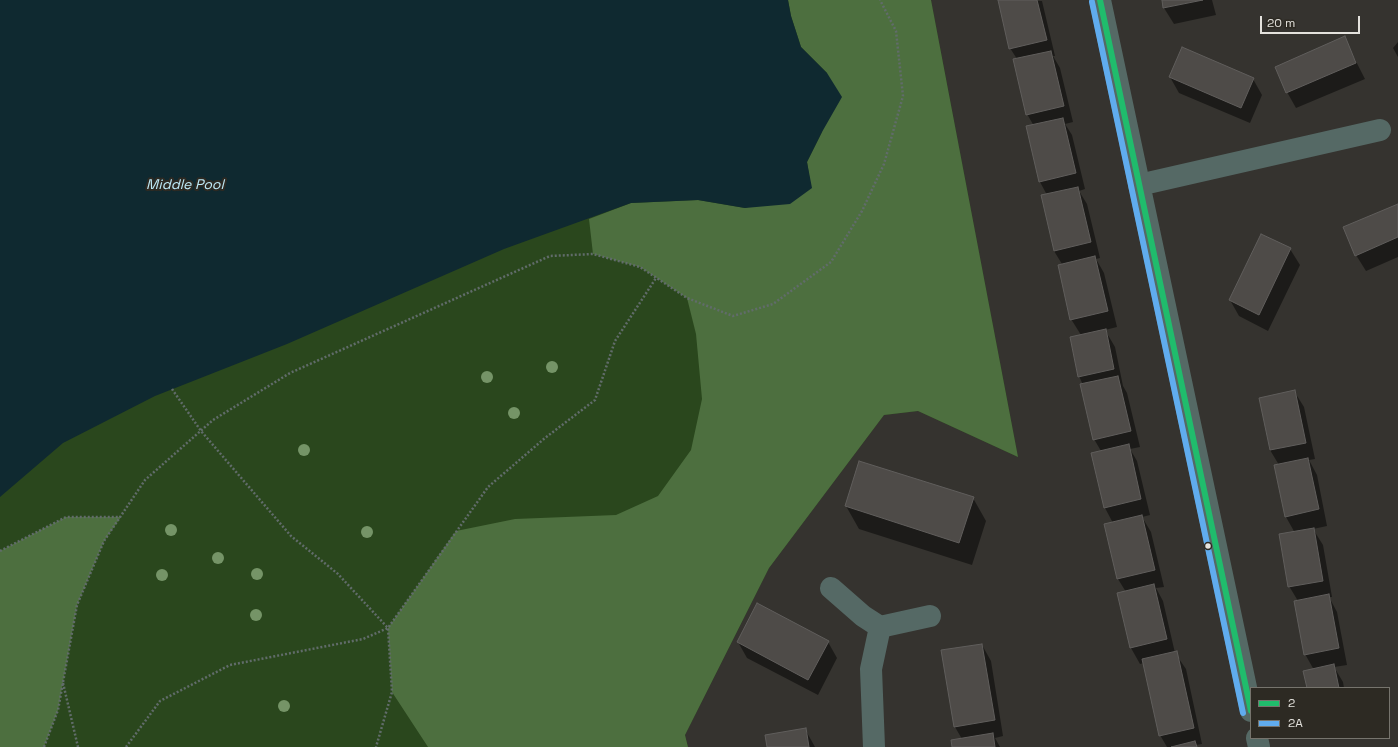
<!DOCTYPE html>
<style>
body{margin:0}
#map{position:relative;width:1398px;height:747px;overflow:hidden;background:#35332f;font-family:"Space Grotesk",sans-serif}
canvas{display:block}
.legend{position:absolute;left:1250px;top:687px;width:140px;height:52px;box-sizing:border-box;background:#2d2a23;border:1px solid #76746d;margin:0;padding:5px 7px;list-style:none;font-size:12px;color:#e4e2dd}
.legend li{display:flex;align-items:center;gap:8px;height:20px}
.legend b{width:20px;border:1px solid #76746d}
.scale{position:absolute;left:1260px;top:16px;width:100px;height:18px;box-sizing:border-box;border:2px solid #e4e2dd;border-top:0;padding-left:5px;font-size:12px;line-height:14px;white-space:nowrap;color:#e4e2dd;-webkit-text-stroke:3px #2d2a23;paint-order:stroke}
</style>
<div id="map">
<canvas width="1398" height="747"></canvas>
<ul class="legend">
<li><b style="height:5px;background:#20bc6c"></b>2</li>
<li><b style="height:5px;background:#60acee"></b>2A</li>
</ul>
<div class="scale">20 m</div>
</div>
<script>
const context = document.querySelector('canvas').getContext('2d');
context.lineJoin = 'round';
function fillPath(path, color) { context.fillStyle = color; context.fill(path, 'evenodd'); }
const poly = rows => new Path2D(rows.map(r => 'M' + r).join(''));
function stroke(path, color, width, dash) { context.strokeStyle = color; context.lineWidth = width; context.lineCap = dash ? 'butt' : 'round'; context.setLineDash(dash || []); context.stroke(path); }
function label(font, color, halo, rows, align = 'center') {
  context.font = font + ' "Space Grotesk",sans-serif'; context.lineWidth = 4; context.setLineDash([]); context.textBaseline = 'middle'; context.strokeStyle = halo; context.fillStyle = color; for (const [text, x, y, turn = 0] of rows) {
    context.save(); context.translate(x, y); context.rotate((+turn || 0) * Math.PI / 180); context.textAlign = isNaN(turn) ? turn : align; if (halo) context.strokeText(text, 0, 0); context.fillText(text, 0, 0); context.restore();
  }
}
fillPath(poly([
 [0,0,931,0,1018,457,918,411,884,415,769,568,685,735,688,747,0,747]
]), '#2a471d');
fillPath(poly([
 [788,0,931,0,1018,457,918,411,884,415,769,568,685,735,688,747,428,747,392,692,388,628,456,531,515,519,616,515,658,496,691,450,702,399,696,334,687,298,640,267,593,254,589,219,631,203,698,200,745,208,811,188,807,162,822,132,827,73,801,47,791,16],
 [66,517,121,517,104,541,77,605,58,710,44,747,0,747,0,551]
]), '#4d6f3f');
fillPath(poly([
 [0,0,788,0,791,16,801,47,827,73,842,97,822,132,807,162,812,188,790,204,745,208,698,200,631,203,504,249,287,344,155,396,63,443,0,497]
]), '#0f2930');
fillPath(poly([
 [999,0,1042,1,1055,56,1053,56,1060,68,1073,122,1065,124,1072,135,1085,189,1079,191,1087,204,1100,258,1096,259,1104,273,1117,327,1105,330,1115,347,1123,386,1127,393,1140,447,1130,449,1137,461,1150,515,1142,517,1151,532,1164,587,1156,588,1163,601,1175,653,1186,669,1202,744,1196,745,1197,747,1167,747,1160,735,1144,663,1140,664,1131,648,1118,594,1126,592,1118,579,1106,525,1113,523,1105,508,1092,453,1101,451,1094,439,1083,385,1079,376,1081,335,1071,319,1062,264,1054,251,1047,195,1040,182,1027,127,1034,126,1027,114,1017,59,1010,48],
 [1163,0,1212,0,1216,15,1174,24,1164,8],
 [1344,38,1365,79,1296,108,1287,92],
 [1398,42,1398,57,1393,48],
 [1170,77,1253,79,1262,95,1250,123,1179,93],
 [1398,205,1398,257,1366,271,1356,255],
 [1290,249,1300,265,1268,331,1239,316,1230,300],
 [1294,391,1304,407,1315,459,1309,460,1317,475,1327,526,1313,529,1323,545,1332,597,1329,597,1337,612,1347,665,1334,667,1343,682,1344,688,1308,688,1314,670,1305,654,1298,601,1289,586,1295,533,1286,517,1279,465,1270,450,1260,399],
 [973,498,986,521,972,565,859,529,846,506],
 [738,642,828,642,837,658,818,695,747,658],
 [982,645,991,661,1003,736,995,738,1000,747,953,747,962,739,955,727,942,651],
 [805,729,815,747,768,747]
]), '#0007');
const building = poly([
 [998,0,1037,0,1047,40,1009,49,998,0],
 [1162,0,1203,0,1163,8,1162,0],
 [1345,36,1356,63,1286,93,1275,67,1345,36],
 [1182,47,1254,78,1241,108,1169,77,1182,47],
 [1051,51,1064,106,1026,115,1013,59,1051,51],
 [1063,118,1076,173,1039,182,1026,126,1063,118],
 [1078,187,1091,242,1054,251,1041,195,1078,187],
 [1398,204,1398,237,1355,256,1343,227,1398,204],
 [1261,234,1291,248,1259,315,1229,300,1261,234],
 [1095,256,1108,311,1070,320,1058,265,1095,256],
 [1106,329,1114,369,1078,377,1070,337,1106,329],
 [1118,376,1131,431,1093,440,1080,384,1118,376],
 [1295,390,1306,443,1270,450,1259,398,1295,390],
 [1129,444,1141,499,1104,508,1091,453,1129,444],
 [1308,458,1319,509,1285,517,1274,465,1308,458],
 [859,461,974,497,959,543,845,506,859,461],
 [1142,515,1155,570,1117,579,1104,524,1142,515],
 [1314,528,1323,581,1288,587,1279,534,1314,528],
 [1154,584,1167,639,1130,648,1117,593,1154,584],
 [1329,594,1339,648,1304,655,1294,601,1329,594],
 [757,603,829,641,808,680,737,642,757,603],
 [982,644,995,720,954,727,941,650,982,644],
 [1177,651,1194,728,1159,736,1142,659,1177,651],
 [1334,664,1339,688,1307,688,1303,671,1334,664],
 [806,728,809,747,767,747,765,735,806,728],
 [993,733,995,747,952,747,951,740,993,733],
 [1195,741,1197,747,1171,747,1195,741]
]);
fillPath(building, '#4e4b48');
stroke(building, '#605e5c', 1);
stroke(poly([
 [172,389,201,431,291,536,338,574,388,628,392,692,376,747],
 [0,551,66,517,120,517],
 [63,683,78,747],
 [44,747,58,710,77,605,104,541,145,480,213,420,290,373,550,256,593,254,640,267,687,298,733,316,773,304,831,262,862,211,884,164,903,96,896,31,880,0],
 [126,747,160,701,230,665,363,639,388,628,488,487,545,438,595,400,615,341,656,278]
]), '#616c6a', 2.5, [2, 2]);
stroke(poly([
 [1100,0,1251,711],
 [1139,185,1380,130],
 [831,588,863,616,880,627,930,616],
 [1257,738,1259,747],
 [874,747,871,669,880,627]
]), '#556965', 22);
stroke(poly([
 [1100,0,1251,711]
]), '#20bc6c', 6);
stroke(poly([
 [1092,2,1243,713]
]), '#60acee', 6);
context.fillStyle = '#759467';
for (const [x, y] of [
 [552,367],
 [487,377],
 [514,413],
 [304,450],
 [171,530],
 [367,532],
 [218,558],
 [257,574],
 [162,575],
 [256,615],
 [284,706]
]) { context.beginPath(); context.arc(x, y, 6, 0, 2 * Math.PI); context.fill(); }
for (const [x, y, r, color] of [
 [1208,546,3.5,"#e4e2dd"]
]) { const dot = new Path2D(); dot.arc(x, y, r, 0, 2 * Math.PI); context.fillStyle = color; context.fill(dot); stroke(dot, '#2d2a23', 1.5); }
label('italic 14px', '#beeaf7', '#2d2a23', [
 ["Middle Pool",185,185]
]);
</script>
